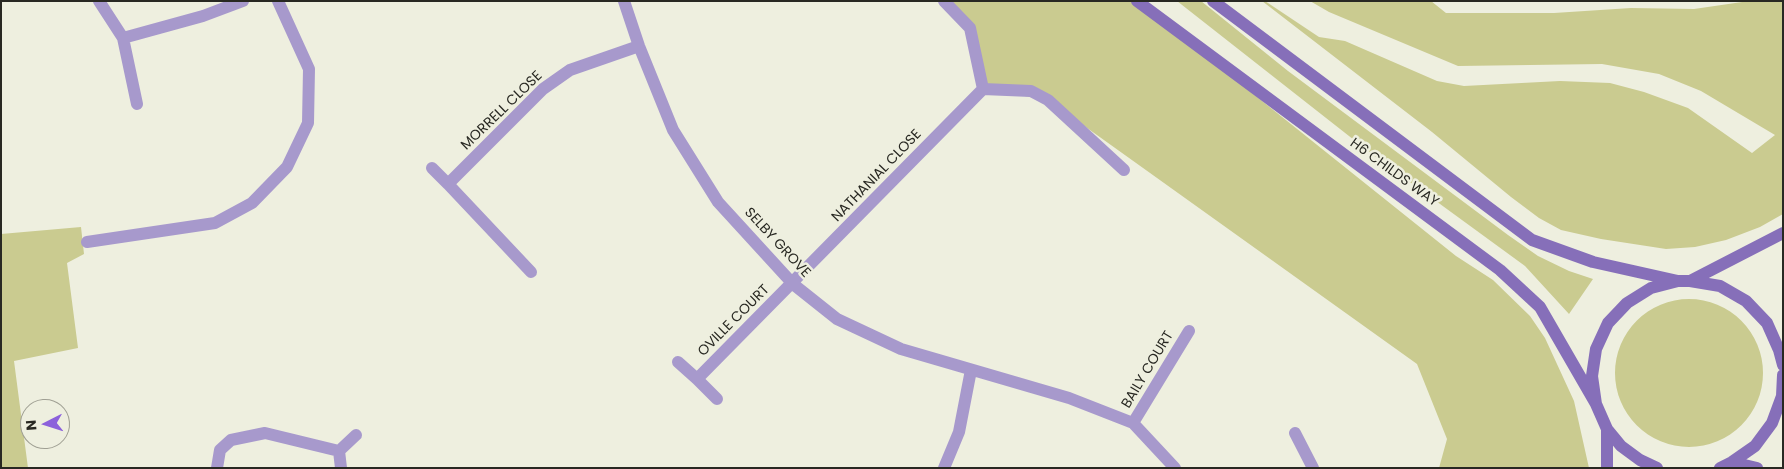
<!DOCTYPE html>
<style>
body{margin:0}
#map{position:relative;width:1784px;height:469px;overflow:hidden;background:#eeefdf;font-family:Poppins,sans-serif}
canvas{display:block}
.frame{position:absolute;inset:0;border:2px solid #282822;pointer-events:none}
.north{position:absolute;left:20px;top:399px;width:50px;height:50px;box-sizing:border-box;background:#eeefdf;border:1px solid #9f9f93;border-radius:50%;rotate:265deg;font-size:14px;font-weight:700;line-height:20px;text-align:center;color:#282822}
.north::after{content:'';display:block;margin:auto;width:18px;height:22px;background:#8c61db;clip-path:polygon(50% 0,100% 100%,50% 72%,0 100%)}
</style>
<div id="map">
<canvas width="1784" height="469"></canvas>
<div class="frame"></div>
<div class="north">N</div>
</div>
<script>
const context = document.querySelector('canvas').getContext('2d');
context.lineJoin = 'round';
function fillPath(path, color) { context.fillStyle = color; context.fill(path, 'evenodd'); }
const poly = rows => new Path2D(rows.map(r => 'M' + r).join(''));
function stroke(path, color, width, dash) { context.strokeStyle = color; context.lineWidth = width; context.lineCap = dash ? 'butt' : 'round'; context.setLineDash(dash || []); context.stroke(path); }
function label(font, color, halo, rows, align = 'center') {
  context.font = font + ' Poppins,sans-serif'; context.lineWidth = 5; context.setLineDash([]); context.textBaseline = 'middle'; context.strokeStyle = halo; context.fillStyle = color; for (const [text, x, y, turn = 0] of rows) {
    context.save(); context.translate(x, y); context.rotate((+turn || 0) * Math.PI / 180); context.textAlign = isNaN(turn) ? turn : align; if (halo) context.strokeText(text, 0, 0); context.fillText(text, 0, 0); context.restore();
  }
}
fillPath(poly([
 [944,1,1137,1,1456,256,1493,280,1530,316,1545,338,1574,401,1589,468,1439,468,1447,439,1417,364,1048,100,983,89,970,28],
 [1177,1,1201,1,1288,71,1508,235,1538,256,1569,271,1593,279,1569,314,1525,266,1377,158],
 [1262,1,1265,1,1319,37,1345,41,1437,81,1464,86,1560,81,1610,83,1644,92,1688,108,1752,153,1775,135,1701,91,1659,74,1602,64,1458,66,1329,12,1310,1,1431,1,1446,13,1554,13,1631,8,1694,9,1749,1,1783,1,1783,214,1760,227,1726,240,1695,247,1666,249,1601,239,1561,230,1539,218,1511,197,1432,132],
 [81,227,84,254,67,263,78,348,14,361,28,468,1,468,1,234],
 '1615 373a74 74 0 1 1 148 0a74 74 0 1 1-148 0Z'
]), '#cacb90');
stroke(poly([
 [99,1,123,38],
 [624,1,639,46,673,130,718,202,793,284,837,319,901,349,1069,398,1133,423,1175,468],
 [983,89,1031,91,1048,100,1124,170],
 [137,104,123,38,203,16,243,1],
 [432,168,448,184],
 [87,242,215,223,252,203,287,167,308,123,309,69,278,1],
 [531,272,448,184,543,89,570,70,639,46],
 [678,362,697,379,983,89,970,28,944,1],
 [697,379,717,399],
 [1133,423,1189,331],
 [1295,433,1313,468],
 [339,451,341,468],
 [217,468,220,450,231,440,265,433,339,451,356,435],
 [944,468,959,432,971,370]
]), '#a799cc', 12);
stroke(poly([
 [1137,1,1500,270,1540,307,1596,404],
 [1213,1,1532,240,1593,262,1678,281],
 [1690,281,1783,233],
 [1607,429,1607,468],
 [1732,462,1757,468],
 [1657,468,1640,460,1621,446,1607,429,1596,404,1592,376,1596,349,1608,323,1627,303,1651,288,1678,281,1690,281,1720,286,1746,301,1767,323,1779,350,1783,365],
 [1720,468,1732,462,1755,446,1772,423,1782,396,1783,375]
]), '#866fb9', 12);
label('14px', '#282822', '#eeefdf', [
 ["MORRELL CLOSE",502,111,-44],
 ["H6 CHILDS WAY",1394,173,36],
 ["NATHANIAL CLOSE",877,176,-46],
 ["SELBY GROVE",777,243,47],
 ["OVILLE COURT",734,321,-45],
 ["BAILY COURT",1148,370,-59]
]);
</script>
